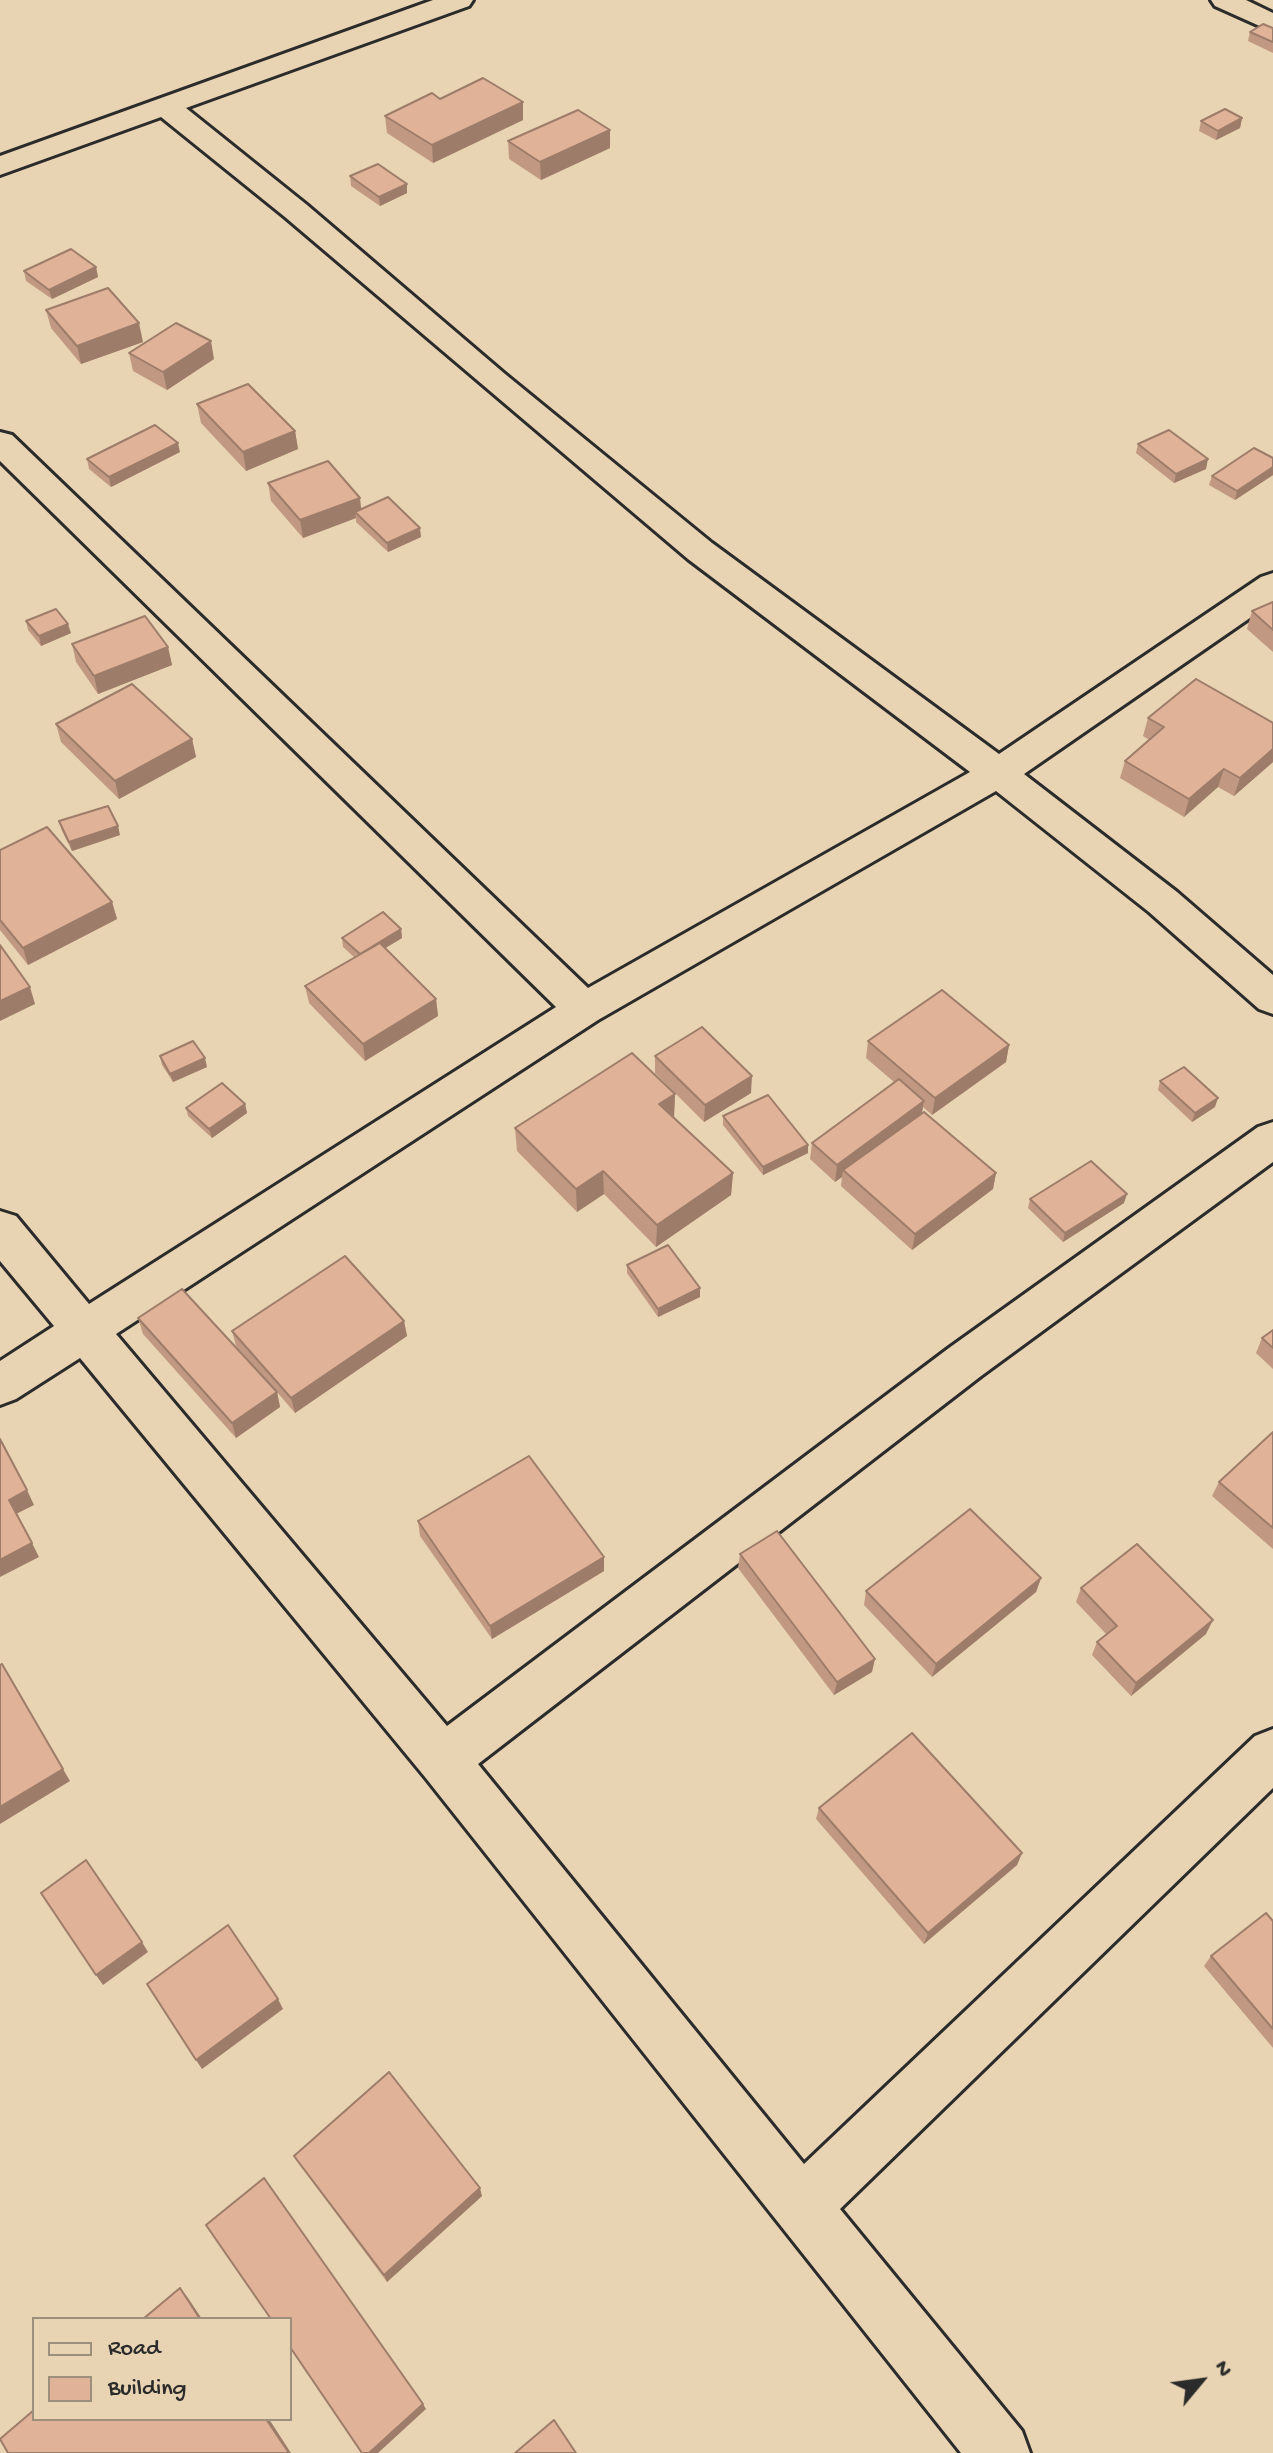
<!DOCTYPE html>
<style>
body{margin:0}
#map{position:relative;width:1273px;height:2453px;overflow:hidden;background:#e8d3b2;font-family:"Gochi Hand",sans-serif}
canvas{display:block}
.legend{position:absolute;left:32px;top:2317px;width:260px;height:104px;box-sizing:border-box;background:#e8d3b2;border:2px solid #9c907c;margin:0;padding:10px 14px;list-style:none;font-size:24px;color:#2b2b2b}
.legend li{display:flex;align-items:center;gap:16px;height:40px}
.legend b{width:40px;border:2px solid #9c907c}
.north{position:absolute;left:1161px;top:2341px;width:80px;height:80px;-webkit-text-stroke:6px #e8d3b2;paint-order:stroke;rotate:61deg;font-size:22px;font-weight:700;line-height:32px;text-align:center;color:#2b2b2b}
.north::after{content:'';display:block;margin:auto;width:28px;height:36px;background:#2b2b2b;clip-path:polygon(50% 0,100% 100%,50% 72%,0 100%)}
</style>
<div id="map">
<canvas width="1273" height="2453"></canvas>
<ul class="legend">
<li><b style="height:10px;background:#e8d3b2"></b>Road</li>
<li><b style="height:22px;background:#e0b298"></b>Building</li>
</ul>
<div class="north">N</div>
</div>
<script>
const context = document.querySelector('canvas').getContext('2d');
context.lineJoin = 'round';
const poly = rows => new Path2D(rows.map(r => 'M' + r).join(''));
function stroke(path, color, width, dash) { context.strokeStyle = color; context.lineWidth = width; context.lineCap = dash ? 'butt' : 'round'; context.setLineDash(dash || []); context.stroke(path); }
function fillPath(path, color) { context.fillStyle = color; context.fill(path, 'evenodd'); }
const minor = poly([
 [433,0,473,0,469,6,186,108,307,205,505,374,712,543,999,754,1261,577,1273,573,1273,602,1024,774,1177,892,1273,975,1273,1014,1259,1009,1149,912,996,791,598,1020,116,1334,447,1726,949,1348,1258,1127,1273,1122,1273,1162,981,1376,478,1764,804,2164,1255,1736,1273,1729,1273,1788,840,2209,1022,2431,1030,2453,961,2453,425,1777,80,1358,16,1399,0,1405,0,1361,54,1326,0,1261,0,1211,16,1216,89,1304,556,1007,0,461,0,432,12,435,588,988,970,772,688,559,285,217,161,117,0,175,0,156,433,0],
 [1211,0,1246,0,1273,13,1273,32,1215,6,1211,0]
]);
stroke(minor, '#2b2b2b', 6);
fillPath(minor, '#e8d3b2');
fillPath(poly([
 [1273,28,1273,53,1248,41,1250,32],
 [385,116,523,120,433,163,387,133],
 [1242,118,1240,128,1216,140,1199,131,1201,121],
 [610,130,610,148,541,180,509,159,508,141],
 [350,176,407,184,407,193,380,206,351,186],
 [96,267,98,277,52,299,26,281,24,271],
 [46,310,143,342,81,364,51,328],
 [129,353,214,359,167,390,133,371],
 [197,404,295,431,298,449,246,471,201,423],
 [1138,444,1206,469,1174,483,1136,453],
 [180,452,111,487,89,469,87,459],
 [1273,458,1273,475,1235,500,1209,485,1212,476],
 [268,483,361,509,421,537,388,552,356,522,356,518,303,538,271,501],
 [1273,602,1273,652,1247,629,1252,611],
 [26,621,71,633,41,646,28,630],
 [72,644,168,647,172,665,98,694,76,662],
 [1148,718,1273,723,1273,762,1234,796,1218,787,1184,817,1120,778,1125,761,1149,740,1143,736],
 [56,724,192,739,196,757,119,799,61,742],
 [59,821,120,835,72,851,62,831],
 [0,850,112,902,117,919,28,965,0,930],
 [401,929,402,938,385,948,436,999,438,1016,365,1061,309,1003,305,986,354,957,343,947,342,938],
 [868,1041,1009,1045,1006,1062,932,1115,923,1107,922,1114,996,1173,993,1189,912,1250,841,1186,842,1177,835,1182,810,1159,812,1143,894,1082,866,1058],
 [160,1056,207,1067,173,1082,162,1065],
 [655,1056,751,1093,704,1122,655,1073],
 [1160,1081,1215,1107,1192,1122,1158,1090],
 [675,1094,674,1117,733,1173,731,1195,656,1247,604,1194,577,1212,517,1151,515,1128],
 [245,1104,247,1113,212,1138,188,1116,186,1108],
 [723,1116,808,1145,808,1153,763,1175,723,1125],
 [1030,1199,1124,1203,1063,1242,1028,1208],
 [627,1265,700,1288,700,1297,658,1317,627,1273],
 [138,1318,266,1380,236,1346,232,1331,404,1321,407,1336,295,1413,277,1392,280,1407,236,1438,143,1334],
 [1273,1330,1273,1369,1256,1353,1262,1338],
 [1273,1432,1273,1549,1212,1496,1219,1482],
 [418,1521,604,1571,492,1639,420,1536],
 [740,1554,872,1672,834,1695,738,1568],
 [1041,1578,1036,1592,932,1677,864,1605,866,1591],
 [1081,1588,1206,1634,1131,1696,1092,1655,1097,1642,1107,1635,1076,1602],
 [819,1808,1022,1853,1017,1865,924,1944,816,1819],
 [1273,1921,1273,2048,1204,1966,1211,1956],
 [294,2156,482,2196,387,2282,299,2164]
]), '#c19983');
fillPath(poly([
 [523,102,523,120,433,163,432,145],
 [1242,118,1240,128,1216,140,1218,131],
 [610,130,610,148,541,180,540,162],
 [407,184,407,193,380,206,379,197],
 [96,267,98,277,52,299,49,290],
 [139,323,143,342,81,364,77,346],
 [211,341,214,359,167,390,163,372],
 [295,431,298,449,246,471,243,452],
 [178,443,180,452,111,487,109,477],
 [1208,459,1206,469,1174,483,1176,474],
 [1273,467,1273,475,1235,500,1237,491],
 [360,498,362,516,355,512,356,518,303,538,300,520],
 [420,528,421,537,388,552,387,543],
 [68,624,71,633,41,646,39,636],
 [168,647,172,665,98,694,94,676],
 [192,739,196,757,119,799,115,781],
 [1273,749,1273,762,1234,796,1240,778],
 [1224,769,1218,787,1184,817,1189,799],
 [118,826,120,835,72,851,69,842],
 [112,902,117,919,28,965,23,948],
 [401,929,402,938,361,963,360,954],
 [30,987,35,1004,0,1021,0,1001],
 [436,999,438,1016,365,1061,363,1044],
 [1009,1045,1006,1062,932,1115,935,1098],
 [205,1058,207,1067,173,1082,170,1074],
 [752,1076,751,1093,704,1122,705,1105],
 [675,1094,674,1117,659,1127,659,1104],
 [1218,1098,1215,1107,1192,1122,1195,1113],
 [924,1101,921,1117,843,1170,842,1177,835,1182,837,1165],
 [245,1104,247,1113,212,1138,209,1129],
 [808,1145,808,1153,763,1175,763,1167],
 [603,1171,604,1194,577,1212,576,1189],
 [733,1173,731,1195,656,1247,657,1225],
 [996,1173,993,1189,912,1250,915,1234],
 [1127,1194,1124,1203,1063,1242,1065,1233],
 [700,1288,700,1297,658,1317,658,1309],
 [404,1321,407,1336,295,1413,291,1398],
 [277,1392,280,1407,236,1438,232,1423],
 [27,1490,34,1505,16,1514,9,1500],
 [32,1543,39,1557,0,1577,0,1560],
 [604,1557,604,1571,492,1639,490,1626],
 [1041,1578,1036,1592,932,1677,936,1664],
 [1213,1620,1206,1634,1131,1696,1136,1683],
 [875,1659,872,1672,834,1695,837,1682],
 [63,1769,70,1781,0,1824,0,1807],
 [1022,1853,1017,1865,924,1944,928,1933],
 [142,1942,148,1952,103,1985,96,1975],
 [278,1999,283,2009,202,2069,196,2060],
 [480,2188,482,2196,387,2282,384,2275],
 [180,2288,188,2298,202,2319,200,2319],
 [423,2404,426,2409,378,2453,369,2453],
 [266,2419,269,2419,291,2453,289,2453]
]), '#9d7d6a');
const building = poly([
 [1263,24,1273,28,1273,42,1250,32,1263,24],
 [483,78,523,102,432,145,385,116,432,93,440,99,483,78],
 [1225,109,1242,118,1218,131,1201,121,1225,109],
 [578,110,610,130,540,162,508,141,578,110],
 [378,164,407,184,379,197,350,176,378,164],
 [71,249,96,267,49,290,24,271,71,249],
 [108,288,139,323,77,346,46,310,108,288],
 [176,323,211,341,163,372,129,353,176,323],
 [248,384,295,431,243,452,197,404,248,384],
 [155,425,178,443,109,477,87,459,155,425],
 [1169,430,1208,459,1176,474,1138,444,1169,430],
 [1254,448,1273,458,1273,467,1237,491,1212,476,1254,448],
 [328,461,360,498,300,520,268,483,328,461],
 [388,497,420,528,387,543,355,512,388,497],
 [1273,602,1273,630,1252,611,1273,602],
 [56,609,68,624,39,636,26,621,56,609],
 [145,616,168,647,94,676,72,644,145,616],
 [1196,679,1273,723,1273,749,1240,778,1224,769,1189,799,1125,761,1164,727,1148,718,1196,679],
 [132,684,192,739,115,781,56,724,132,684],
 [108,806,118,826,69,842,59,821,108,806],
 [47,827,112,902,23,948,0,920,0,850,47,827],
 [383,912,401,929,360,954,342,938,383,912],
 [380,943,436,999,363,1044,305,986,380,943],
 [0,945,30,987,0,1001,0,945],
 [942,990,1009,1045,935,1098,868,1041,942,990],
 [702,1027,752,1076,705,1105,655,1056,702,1027],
 [193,1041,205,1058,170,1074,160,1056,193,1041],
 [632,1053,675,1094,659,1104,733,1173,657,1225,603,1171,576,1189,515,1128,632,1053],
 [1184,1067,1218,1098,1195,1113,1160,1081,1184,1067],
 [899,1079,924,1101,837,1165,812,1143,899,1079],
 [222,1083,245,1104,209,1129,186,1108,222,1083],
 [768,1095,808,1145,763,1167,723,1116,768,1095],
 [924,1112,996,1173,915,1234,843,1170,924,1112],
 [1091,1161,1127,1194,1065,1233,1030,1199,1091,1161],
 [668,1245,700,1288,658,1309,627,1265,668,1245],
 [345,1256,404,1321,291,1398,232,1331,345,1256],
 [182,1289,277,1392,232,1423,138,1318,182,1289],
 [1273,1330,1273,1348,1262,1338,1273,1330],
 [1273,1432,1273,1528,1219,1482,1273,1432],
 [0,1439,27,1490,9,1500,32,1543,0,1560,0,1439],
 [529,1456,604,1557,490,1626,418,1521,529,1456],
 [970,1509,1041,1578,936,1664,866,1591,970,1509],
 [777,1531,875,1659,837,1682,740,1554,777,1531],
 [1137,1544,1213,1620,1136,1683,1097,1642,1117,1626,1081,1588,1137,1544],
 [2,1664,63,1769,0,1807,0,1665,2,1664],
 [912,1733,1022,1853,928,1933,819,1808,912,1733],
 [86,1860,142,1942,96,1975,41,1893,86,1860],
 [1266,1913,1273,1921,1273,2029,1211,1956,1266,1913],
 [228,1925,278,1999,196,2060,147,1984,228,1925],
 [389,2072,480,2188,384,2275,294,2156,389,2072],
 [264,2178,423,2404,369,2453,362,2453,290,2347,290,2319,271,2319,206,2225,264,2178],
 [180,2288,200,2319,143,2319,180,2288],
 [34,2410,34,2419,266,2419,289,2453,8,2453,0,2439,34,2410],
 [554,2420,576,2453,515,2453,554,2420]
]);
fillPath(building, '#e0b298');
stroke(building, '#9d7d6a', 2);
</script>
